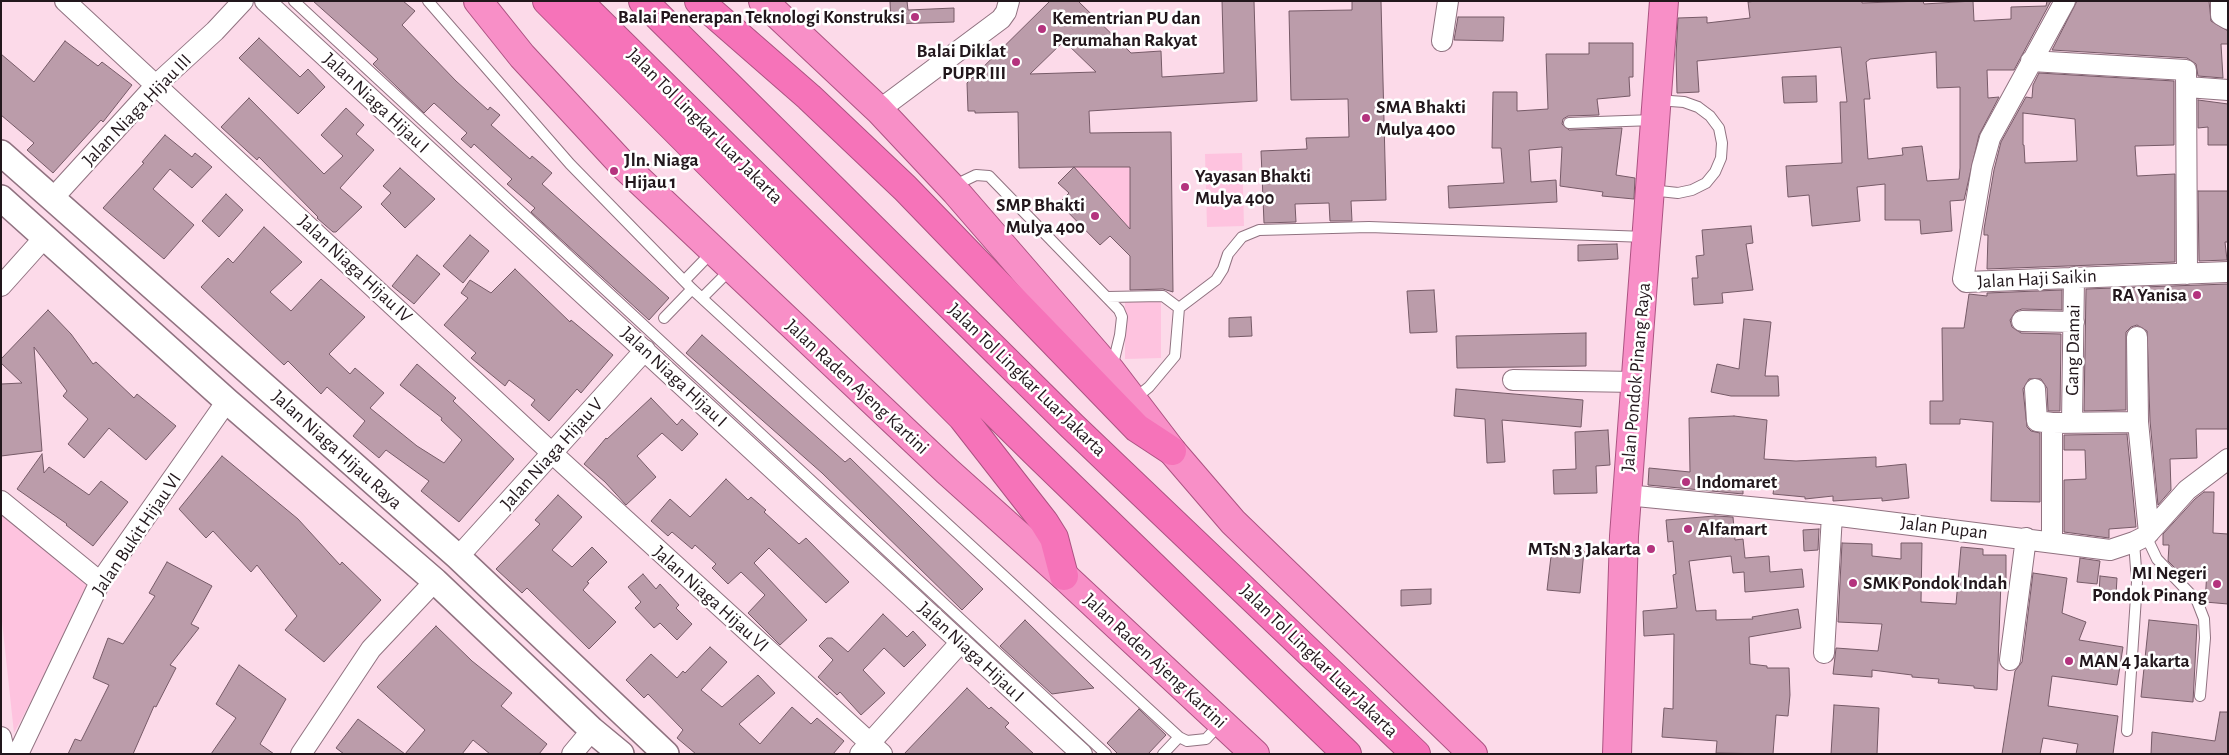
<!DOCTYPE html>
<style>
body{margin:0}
#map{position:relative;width:2229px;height:755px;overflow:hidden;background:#fcdae9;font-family:"Alegreya Sans",sans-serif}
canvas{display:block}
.frame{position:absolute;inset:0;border:2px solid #22171c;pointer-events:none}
</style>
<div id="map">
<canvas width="2229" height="755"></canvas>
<div class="frame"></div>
</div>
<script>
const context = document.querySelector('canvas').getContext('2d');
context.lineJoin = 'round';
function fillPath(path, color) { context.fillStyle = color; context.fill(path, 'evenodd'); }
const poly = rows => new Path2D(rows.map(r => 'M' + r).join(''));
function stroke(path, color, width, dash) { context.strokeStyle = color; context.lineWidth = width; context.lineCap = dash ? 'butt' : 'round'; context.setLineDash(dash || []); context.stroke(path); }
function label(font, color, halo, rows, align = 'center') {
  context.font = font + ' "Alegreya Sans",sans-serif'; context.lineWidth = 5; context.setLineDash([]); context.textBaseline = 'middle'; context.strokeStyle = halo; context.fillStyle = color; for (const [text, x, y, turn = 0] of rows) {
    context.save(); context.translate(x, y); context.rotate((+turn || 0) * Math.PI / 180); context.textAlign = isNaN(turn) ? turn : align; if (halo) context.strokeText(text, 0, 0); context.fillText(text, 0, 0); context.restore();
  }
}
fillPath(poly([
 [1242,153,1244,226,1207,227,1205,154],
 [1074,167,1130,167,1130,229],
 [1161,298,1161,358,1125,359,1125,299],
 [1,509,92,589,14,733,1,612]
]), '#fec3df');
const building = poly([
 [313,1,403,1,415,11,402,25,456,81,488,110,490,107,500,115,491,125,530,159,532,156,552,173,542,184,669,298,649,320,531,212,535,208,507,184,512,179,474,144,471,148,461,139,467,133,434,103,424,113,373,64,378,59,313,1],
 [890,1,907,1,908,10,954,8,954,22,891,24,890,1],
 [1050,1,1078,1,1131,53,1161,51,1162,77,1224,73,1222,1,1254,1,1257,101,1089,111,1090,133,1171,132,1173,292,1163,289,1130,290,1130,256,1110,236,1100,245,1059,203,1069,193,1058,183,1074,167,1130,229,1130,167,1075,167,1019,168,1018,112,975,113,975,111,968,111,967,83,1050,1],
 [1064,41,1096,72,1030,74,1064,41],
 [1352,1,1381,1,1386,200,1351,201,1352,221,1330,221,1329,203,1295,204,1296,222,1264,223,1261,151,1307,149,1306,138,1349,137,1348,99,1291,100,1289,11,1352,10,1352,1],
 [1756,1,1862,1,1862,3,1923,1,1924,4,1973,1,1974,21,2011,19,2011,7,2046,6,2047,1,2051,1,2014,70,1987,70,1988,98,1999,97,1979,135,1964,200,1950,201,1952,231,1921,234,1920,220,1885,220,1885,184,1857,187,1860,221,1812,226,1809,195,1788,197,1786,166,1842,163,1840,102,1847,102,1841,47,1697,61,1699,92,1677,93,1676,55,1678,18,1707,17,1707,23,1750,18,1748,2,1756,1],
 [1936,52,1937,88,1960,87,1960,168,1959,179,1927,181,1922,146,1902,148,1903,155,1868,159,1864,99,1870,99,1866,62,1870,59,1936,52],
 [2077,1,2209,1,2211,21,2228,31,2228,44,2221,44,2223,78,2198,76,2196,64,2187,58,2052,50,2077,1],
 [1458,17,1504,17,1503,41,1454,40,1458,17],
 [259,38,300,77,308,69,325,87,298,114,239,58,259,38],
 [65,41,98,66,102,62,132,85,103,122,101,120,53,173,27,150,34,143,1,115,1,54,34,82,65,41],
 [1589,43,1633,43,1633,77,1629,77,1630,96,1597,99,1599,115,1568,116,1563,119,1562,124,1569,130,1622,128,1616,175,1635,178,1634,199,1602,196,1603,192,1560,186,1562,147,1529,150,1531,182,1556,180,1557,202,1449,208,1448,186,1504,183,1501,148,1492,148,1493,92,1517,92,1517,111,1548,109,1546,54,1589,54,1589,43],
 [2039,73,2174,81,2174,145,2135,146,2137,176,2175,174,2175,262,1987,269,1988,235,1984,235,1984,229,1994,170,2001,142,2026,97,2032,98,2033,85,2039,73],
 [2023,113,2075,119,2077,161,2025,163,2024,145,2023,145,2023,113],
 [1816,76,1817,102,1784,103,1782,77,1816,76],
 [249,98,324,174,343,156,321,135,346,108,364,125,356,134,374,150,340,188,362,207,336,232,333,232,317,218,318,217,259,157,257,160,221,127,249,98],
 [2198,100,2228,104,2228,145,2208,145,2208,127,2198,128,2198,100],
 [165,135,192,157,195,153,212,167,192,188,170,169,153,189,194,225,164,259,103,208,144,163,142,162,165,135],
 [400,168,435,199,405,228,381,204,391,193,383,186,400,168],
 [2198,191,2228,191,2228,242,2225,242,2227,260,2199,261,2198,191],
 [226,194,243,210,219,237,202,221,226,194],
 [1751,226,1753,243,1746,244,1753,290,1722,293,1723,303,1694,305,1692,278,1698,278,1696,256,1704,255,1702,230,1751,226],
 [264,227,302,262,270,292,291,311,321,279,365,317,329,354,350,374,355,368,384,393,370,408,417,446,444,463,462,440,441,420,442,418,400,385,417,364,456,398,453,401,514,459,459,522,421,491,429,481,386,450,379,458,353,436,365,421,327,387,321,394,288,361,284,365,201,287,228,258,233,263,264,227],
 [470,235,489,251,463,283,443,266,470,235],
 [1617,244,1618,259,1578,261,1578,245,1617,244],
 [417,255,440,274,414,304,392,286,417,255],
 [515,269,570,322,571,320,613,355,581,393,577,389,549,421,531,405,535,400,509,380,505,386,471,358,476,353,444,325,468,298,461,293,470,280,491,293,515,269],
 [2228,284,2228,429,2196,429,2197,458,2170,459,2171,490,2158,505,2150,421,2147,331,2137,325,2131,327,2126,332,2126,410,2084,411,2086,289,2228,284],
 [1434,290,1437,332,1410,333,1407,291,1434,290],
 [2062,290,2062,310,2022,309,2016,311,2010,320,2012,327,2021,333,2061,334,2060,411,2048,411,2047,388,2041,379,2029,379,2023,389,2027,427,2031,431,2040,433,2040,502,1991,501,1993,422,1960,419,1960,424,1930,424,1930,401,1943,401,1942,328,1964,328,1969,294,1987,296,1987,293,2062,290],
 [48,310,71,334,93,364,96,362,134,398,137,394,176,426,146,460,109,428,84,458,68,444,88,419,63,396,67,391,34,347,42,451,1,456,1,384,22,383,1,363,1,359,48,310],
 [1251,317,1252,336,1229,337,1229,318,1251,317],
 [1744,319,1771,322,1765,376,1778,376,1779,396,1731,396,1711,392,1717,364,1739,369,1744,319],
 [1586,333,1586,366,1457,368,1456,336,1586,333],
 [702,335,845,462,850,458,983,589,962,610,822,473,686,353,702,335],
 [1456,389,1583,400,1581,427,1502,420,1505,462,1487,463,1485,419,1454,416,1456,389],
 [651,398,677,425,682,419,698,434,682,451,662,433,637,456,656,477,626,505,605,482,584,464,606,438,607,439,651,398],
 [1734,416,1767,420,1764,459,1796,461,1876,457,1876,467,1906,464,1909,498,1882,501,1882,498,1833,501,1833,496,1805,499,1805,497,1773,494,1774,487,1743,483,1743,494,1648,485,1649,468,1690,472,1689,418,1734,416],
 [1608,430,1610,465,1596,466,1597,493,1554,494,1553,470,1576,469,1575,432,1608,430],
 [2127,434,2136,527,2109,529,2109,538,2064,532,2064,480,2086,479,2085,450,2064,450,2064,435,2127,434],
 [42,454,44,473,49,467,89,495,101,481,128,502,93,546,66,525,67,524,17,489,42,454],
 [222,456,298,519,340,565,342,562,381,600,324,662,285,630,297,616,257,565,251,572,213,531,206,538,179,509,222,456],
 [726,479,748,500,751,497,766,510,764,512,799,544,806,538,849,582,826,603,769,548,754,563,807,620,780,645,748,613,765,595,741,572,728,584,712,568,716,564,695,545,692,549,672,532,668,536,651,521,670,499,690,517,726,479],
 [2204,492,2214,492,2213,533,2228,534,2228,604,2205,602,2207,571,2176,569,2168,561,2169,545,2163,545,2163,534,2195,499,2204,492],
 [558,495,582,517,552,550,572,567,592,547,607,562,587,582,589,583,583,590,616,622,589,649,527,588,522,593,496,569,540,524,535,520,558,495],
 [1715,516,1733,517,1735,540,1743,539,1745,558,1769,556,1770,572,1802,569,1804,587,1745,592,1744,572,1733,573,1731,556,1689,561,1696,611,1716,610,1716,620,1753,619,1752,617,1798,609,1801,628,1749,637,1750,664,1767,666,1767,668,1789,668,1790,695,1788,716,1776,715,1773,754,1716,753,1717,741,1662,737,1664,708,1673,709,1674,634,1644,636,1643,611,1677,608,1673,575,1676,574,1673,541,1668,542,1666,520,1715,516],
 [1819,529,1818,550,1804,551,1803,530,1819,529],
 [1842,543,1872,544,1872,556,1901,559,1901,543,1922,543,1921,602,1956,604,1961,547,1983,549,1983,555,2006,555,2006,581,2001,581,1997,690,1974,688,1974,686,1938,683,1939,679,1912,677,1912,675,1872,670,1872,677,1833,674,1836,648,1878,651,1882,624,1838,622,1842,543],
 [1552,548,1584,551,1580,593,1547,590,1552,548],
 [2080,558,2100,561,2097,584,2077,582,2080,558],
 [167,562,212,586,191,624,199,628,170,665,176,668,156,707,154,706,133,754,68,754,75,739,81,741,109,685,93,678,108,638,123,644,155,596,149,593,167,562],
 [2033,573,2067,578,2062,613,2086,622,2079,640,2123,647,2117,685,2052,676,2048,706,2118,716,2113,754,2076,754,2078,744,2043,738,2040,754,2002,754,2015,671,2022,662,2033,573],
 [643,574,656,589,660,584,679,605,676,608,692,624,677,640,660,623,654,628,635,608,641,602,628,587,643,574],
 [2100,576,2117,578,2116,595,2099,594,2100,576],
 [1431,589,1431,604,1401,606,1401,590,1431,589],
 [883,614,907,637,913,631,926,645,904,667,884,648,863,670,885,693,861,715,840,692,837,695,818,677,833,660,819,646,827,638,832,638,848,652,883,614],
 [1025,620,1094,688,1052,694,1000,646,1025,620],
 [2149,620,2197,625,2193,702,2141,697,2149,620],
 [436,626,472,661,512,693,501,706,547,744,539,754,490,754,473,740,462,754,344,754,336,748,358,719,405,754,425,730,377,687,436,626],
 [710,647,727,662,701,690,722,707,758,675,775,693,739,724,760,744,792,707,811,724,817,718,844,741,833,754,696,754,677,738,683,730,648,694,644,698,626,680,651,654,677,678,683,671,685,673,710,647],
 [239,665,286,699,260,744,274,754,211,754,236,718,216,704,239,665],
 [967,688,989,709,991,707,1009,723,1005,727,1034,754,904,754,967,688],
 [1834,705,1879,708,1877,754,1831,754,1834,705],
 [1139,709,1166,735,1148,754,1118,754,1107,743,1139,709],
 [2220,712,2228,712,2228,754,2151,754,2152,732,2215,741,2220,712]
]);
fillPath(building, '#bb9caa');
stroke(building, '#765a67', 1);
const service = poly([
 [294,1,1106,754],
 [428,1,570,164,692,289,1179,737,1187,741,1206,739,1220,724],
 [1569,123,1654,120],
 [953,186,976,175,989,176,1119,310,1122,317,1120,335,1112,368],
 [1650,190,1678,193,1692,190,1706,183,1715,172,1721,158,1722,143,1719,128,1710,116,1698,107,1684,102,1657,100],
 [684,281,713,251],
 [1107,297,1163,296,1179,308],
 [702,298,731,269],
 [664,318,692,289],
 [1134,399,1149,387,1175,356,1179,308,1216,280,1223,269,1228,254,1242,237,1259,230,1369,227,1646,237],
 [2146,536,2157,559,2197,601,2204,619,2205,638,2200,696],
 [2127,731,2137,582,2134,542],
 [1163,754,1179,737]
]);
const minor = poly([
 [65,1,553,454,882,754],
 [265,1,1082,754],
 [2065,1,1990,138,1982,167,1963,279,1966,282,2228,272],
 [2221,1,2221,15,2228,19],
 [1442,41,1448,1],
 [2031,61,2186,70,2187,274],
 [2187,87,2228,90],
 [879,110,1001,19,1006,12,1009,1],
 [53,198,156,85,215,31,243,1],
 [1,286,44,238],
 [2022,321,2074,322],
 [2137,337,2138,422,2149,533],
 [1513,380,1637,382],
 [2035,389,2037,421,2052,423,2138,422],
 [2072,423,2074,277],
 [1626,495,1832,515,2110,550,2134,542,2146,536,2187,490,2228,459],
 [1,501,100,582],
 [2052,542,2052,423],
 [458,557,645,350],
 [1824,653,1832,515],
 [2010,660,2026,538],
 [1,737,5,754],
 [18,754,100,582,227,401],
 [301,754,371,649,435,581],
 [572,754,592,730],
 [860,754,961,642]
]);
const tertiary = poly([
 [1,153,458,557,666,754],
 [1,198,227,401,435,581,592,730,621,754]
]);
const trunk = poly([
 [478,1,522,56,621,163,947,471,1064,576,1255,754],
 [763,1,879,110,956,192,1111,371,1172,451,1233,522,1473,754],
 [1617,754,1624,536,1664,1]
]);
const motorway = poly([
 [547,1,962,417,1044,522,1054,538,1064,576],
 [578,1,1035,452,1347,754],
 [643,1,1072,426,1416,754],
 [699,1,809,97,905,188,1137,428,1172,451]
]);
stroke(service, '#907280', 12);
stroke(minor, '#907280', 22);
stroke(tertiary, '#907280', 28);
stroke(trunk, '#ac5382', 30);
stroke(motorway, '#ac5382', 30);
stroke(service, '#fff', 10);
stroke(minor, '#fff', 20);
stroke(tertiary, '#fff', 25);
stroke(trunk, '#f88fc7', 28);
stroke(motorway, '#f673b9', 28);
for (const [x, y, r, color] of [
 [915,17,5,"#b4337e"],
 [1042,29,5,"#b4337e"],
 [1016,62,5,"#b4337e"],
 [1366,118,5,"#b4337e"],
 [614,171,5,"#b4337e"],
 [1185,187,5,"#b4337e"],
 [1095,216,5,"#b4337e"],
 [2197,295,5,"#b4337e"],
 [1686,482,5,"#b4337e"],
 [1688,529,5,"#b4337e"],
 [1651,549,5,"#b4337e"],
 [1853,583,5,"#b4337e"],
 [2217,584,5,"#b4337e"],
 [2069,661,5,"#b4337e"]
]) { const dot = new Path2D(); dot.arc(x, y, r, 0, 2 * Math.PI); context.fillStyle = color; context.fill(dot); stroke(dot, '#fff', 2); }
label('bold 19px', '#22171c', '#fff', [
 ["Balai Penerapan Teknologi Konstruksi",905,17,"right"],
 ["Kementrian PU dan",1052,18],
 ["Perumahan Rakyat",1052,40],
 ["Balai Diklat",1006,51,"right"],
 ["PUPR III",1006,73,"right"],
 ["SMA Bhakti",1376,107],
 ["Mulya 400",1376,129],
 ["Jln. Niaga",624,160],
 ["Hijau 1",624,182],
 ["Yayasan Bhakti",1195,176],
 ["Mulya 400",1195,198],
 ["SMP Bhakti",1085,205,"right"],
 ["Mulya 400",1085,227,"right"],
 ["RA Yanisa",2187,295,"right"],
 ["Indomaret",1696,482],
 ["Alfamart",1698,529],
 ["MTsN 3 Jakarta",1641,549,"right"],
 ["MI Negeri",2207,573,"right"],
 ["Pondok Pinang",2207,595,"right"],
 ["SMK Pondok Indah",1863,583],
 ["MAN 4 Jakarta",2079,661]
], 'left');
label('19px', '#22171c', '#fff', [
 ["Jalan Niaga Hijau I",376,103,43],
 ["Jalan Niaga Hijau III",137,110,-46],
 ["Jalan Tol Lingkar Luar Jakarta",705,126,45],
 ["Jalan Niaga Hijau IV",355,269,43],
 ["Jalan Haji Saikin",2037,279,-3],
 ["Gang Damai",2073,350,-89],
 ["Jalan Niaga Hijau I",674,377,43],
 ["Jalan Pondok Pinang Raya",1636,377,-85],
 ["Jalan Tol Lingkar Luar Jakarta",1027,380,44],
 ["Jalan Raden Ajeng Kartini",857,387,43],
 ["Jalan Niaga Hijau Raya",337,450,42],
 ["Jalan Niaga Hijau V",552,454,-48],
 ["Jalan Pupan",1944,528,7],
 ["Jalan Bukit Hijau VI",137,534,-56],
 ["Jalan Niaga Hijau VI",711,599,42],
 ["Jalan Niaga Hijau I",971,652,43],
 ["Jalan Raden Ajeng Kartini",1155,661,43],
 ["Jalan Tol Lingkar Luar Jakarta",1319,661,44]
]);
</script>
